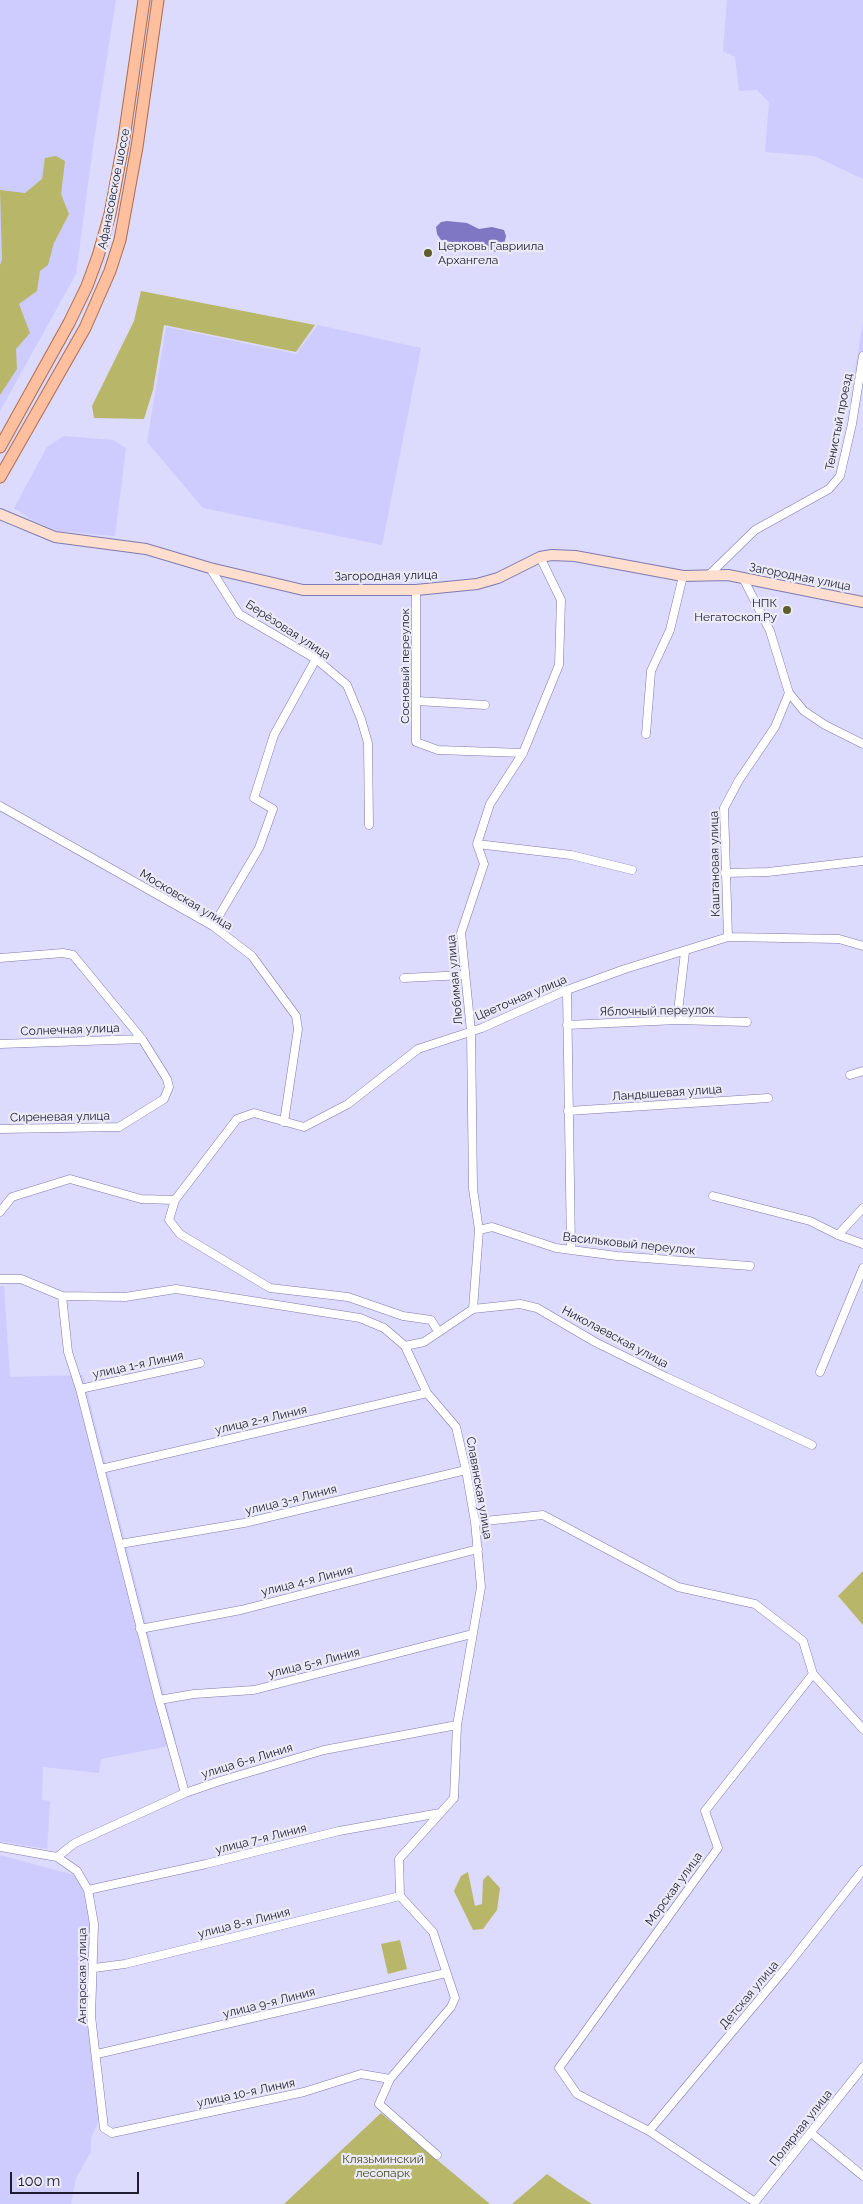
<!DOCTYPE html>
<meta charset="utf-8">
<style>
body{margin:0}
#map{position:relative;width:863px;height:2204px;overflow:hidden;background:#dcdafd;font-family:Raleway,sans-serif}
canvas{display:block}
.scale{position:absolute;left:10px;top:2172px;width:129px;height:22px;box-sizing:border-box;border:2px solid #1e1c31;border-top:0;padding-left:6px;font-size:15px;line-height:18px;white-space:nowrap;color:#1e1c31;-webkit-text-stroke:4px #eaeaf6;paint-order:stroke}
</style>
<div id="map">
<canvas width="863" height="2204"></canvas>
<div class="scale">100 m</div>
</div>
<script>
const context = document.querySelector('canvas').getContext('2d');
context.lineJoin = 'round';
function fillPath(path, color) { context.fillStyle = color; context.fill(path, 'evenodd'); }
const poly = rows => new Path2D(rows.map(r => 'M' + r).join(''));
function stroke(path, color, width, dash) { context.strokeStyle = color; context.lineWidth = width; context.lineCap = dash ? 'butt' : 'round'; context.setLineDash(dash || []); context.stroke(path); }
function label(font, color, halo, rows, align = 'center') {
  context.font = font + ' Raleway,sans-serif'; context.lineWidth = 4.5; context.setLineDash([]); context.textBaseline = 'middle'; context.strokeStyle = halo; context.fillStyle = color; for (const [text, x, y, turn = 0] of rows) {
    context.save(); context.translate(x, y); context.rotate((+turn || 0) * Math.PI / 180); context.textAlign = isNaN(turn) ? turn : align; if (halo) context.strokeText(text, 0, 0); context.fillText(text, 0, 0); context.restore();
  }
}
fillPath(poly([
 [0,0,116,0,94,140,76,274,0,411],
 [727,0,863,0,863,179,814,156,765,152,769,102,757,90,739,91,735,57,723,51],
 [863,323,863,386,853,382],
 [318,325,421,348,382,545,203,508,147,442,166,327,296,354],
 [64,436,113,440,126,448,115,536,58,531,34,521,14,508,47,447],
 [0,1286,4,1286,10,1377,83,1375,176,1742,164,1747,101,1759,99,1773,43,1767,42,1800,50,1801,47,1849,0,1841],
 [0,1855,74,1875,83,1888,90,1918,99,2120,91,2138,91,2152,76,2178,71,2204,0,2204]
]), '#cecbfe');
fillPath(poly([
 [56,156,65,161,61,194,69,214,54,243,48,265,40,271,37,291,19,304,30,333,16,349,17,369,0,395,0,265,2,260,0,190,25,193,42,179,45,158],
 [141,291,315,325,296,352,164,325,153,390,144,419,94,418,92,406,134,321],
 [863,1571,863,1625,838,1596],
 [468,1872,475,1906,482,1904,483,1880,488,1875,500,1888,497,1910,483,1929,473,1930,454,1891,461,1876],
 [400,1940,407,1969,388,1974,381,1944],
 [381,2113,490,2204,284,2204],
 [547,2174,564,2186,592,2204,512,2204]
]), '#b8b769');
fillPath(poly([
 [447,221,467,223,479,229,492,227,504,230,506,236,503,249,497,252,441,240,437,234,436,227,441,222]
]), '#7f77c3');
const street = poly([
 [210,568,239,614,316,659,347,685,361,719,368,743,369,825],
 [709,575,755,530,829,489,840,476,852,424,863,356],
 [416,590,416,742,438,750,523,753],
 [789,693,804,711,825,725,863,744],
 [417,701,485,705],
 [646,734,651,671,670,630,683,576],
 [0,806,213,926,252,956,296,1016,298,1029,284,1122],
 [477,844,571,855,632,870],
 [725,873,768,872,863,861],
 [213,926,259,848,273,809,254,798,274,735,316,659],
 [728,937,724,808,739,780,775,727,789,693,770,631,743,578],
 [0,958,63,953,73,955,142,1039,167,1079,169,1087,164,1099,119,1127,0,1129],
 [404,978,464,975],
 [567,990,571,1249],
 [677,1020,685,952],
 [567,1025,677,1020,747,1022],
 [0,1044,142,1039],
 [850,1075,863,1071],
 [568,1111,768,1098],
 [713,1196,810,1221,838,1235,863,1244],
 [0,1212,12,1197,70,1179,141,1199,175,1200],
 [479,1230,492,1227,556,1248,617,1256,750,1266],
 [838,1235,863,1208],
 [0,1279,21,1279,62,1296,125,1297,176,1289,360,1318,384,1328,405,1346,427,1393,456,1427,466,1470,475,1522,481,1587,457,1725,454,1798,399,1859,400,1896,433,1932,455,1998,451,2007,390,2079,361,2074,304,2092,112,2133,104,2128,91,2016,94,1924,88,1890,77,1871,57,1857,0,1847],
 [62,1296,68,1352,80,1389,159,1700,185,1793],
 [473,1309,479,1230,473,1189,471,1031,461,933,484,864,477,844,490,804,523,753,559,665,561,600,540,557],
 [438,1331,431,1320,403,1316,348,1297,270,1288,180,1234,169,1220,175,1200,237,1119,254,1113,304,1127,348,1104,418,1049,482,1028,567,990,625,969,728,937,839,939,863,946],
 [405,1346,424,1342,473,1309,520,1304,537,1308,595,1342,666,1377,812,1445],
 [820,1372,863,1268],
 [80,1389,200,1363],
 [101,1469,427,1393],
 [475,1522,543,1515,678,1587,755,1604,803,1641,813,1674,863,1729],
 [120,1544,244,1523,466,1470],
 [140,1629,241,1610,478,1549],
 [813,1674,705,1811,718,1848,559,2068,577,2094,649,2131,755,2202,863,2067],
 [159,1700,194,1694,254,1690,472,1634],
 [57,1857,75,1843,185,1793,220,1781,324,1750,457,1725],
 [88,1890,206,1864,339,1831,440,1813],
 [94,1968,125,1964,400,1896],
 [97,2054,446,1973],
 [390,2079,379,2104,437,2155],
 [649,2131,784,1970,863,1870],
 [811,2133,863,2176]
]);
const secondary = poly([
 [0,514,55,537,146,549,210,568,303,590,416,590,477,584,498,578,540,557,552,555,575,556,683,576,728,575,863,602]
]);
const primary = poly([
 [0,447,69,323,87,286,98,256,110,214,123,145,144,0],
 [0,477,85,328,110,271,120,240,137,147,158,0]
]);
stroke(street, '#7f7aaf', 9);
stroke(secondary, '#7f7aaf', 12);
stroke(primary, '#ae6b4e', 13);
stroke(street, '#fff', 8);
stroke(secondary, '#fedfcf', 10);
stroke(primary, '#fdbf9e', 11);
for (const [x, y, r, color] of [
 [428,253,5,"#5f5d2a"],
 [787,610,5,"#5f5d2a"]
]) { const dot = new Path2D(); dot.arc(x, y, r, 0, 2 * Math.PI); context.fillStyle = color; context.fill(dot); stroke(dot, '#eaeaf6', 2); }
label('12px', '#1e1c31', '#eaeaf6', [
 ["Афанасовское шоссе",114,189,-79],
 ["Тенистый проезд",839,422,-79],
 ["Загородная улица",386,576,-1],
 ["Загородная улица",800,577,11],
 ["Берёзовая улица",288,630,33],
 ["Сосновый переулок",405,666,-90],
 ["Каштановая улица",715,864,-91],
 ["Московская улица",186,900,31],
 ["Любимая улица",455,980,-95],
 ["Цветочная улица",521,998,-23],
 ["Яблочный переулок",657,1011,-1],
 ["Солнечная улица",70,1030,-2],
 ["Ландышевая улица",667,1093,-4],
 ["Сиреневая улица",60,1117,-1],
 ["Васильковый переулок",629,1244,6],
 ["Николаевская улица",615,1337,28],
 ["улица 1-я Линия",138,1365,-12],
 ["улица 2-я Линия",261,1420,-13],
 ["Славянская улица",479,1488,80],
 ["улица 3-я Линия",291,1500,-14],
 ["улица 4-я Линия",307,1581,-14],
 ["улица 5-я Линия",314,1663,-14],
 ["улица 6-я Линия",247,1761,-17],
 ["улица 7-я Линия",261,1839,-14],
 ["Морская улица",674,1889,-54],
 ["улица 8-я Линия",244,1923,-14],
 ["Ангарская улица",82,1976,-90],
 ["Детская улица",749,1995,-50],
 ["улица 9-я Линия",269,2003,-14],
 ["улица 10-я Линия",246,2093,-12],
 ["Полярная улица",801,2128,-52]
]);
label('12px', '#1e1c31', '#eaeaf6', [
 ["Церковь Гавриила",438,246],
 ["Архангела",438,260],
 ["НПК",777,603,"right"],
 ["Негатоскоп.Ру",777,617,"right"]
], 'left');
label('12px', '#494821', '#eaeaf6', [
 ["Клязьминский",383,2159],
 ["лесопарк",383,2173]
]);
</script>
